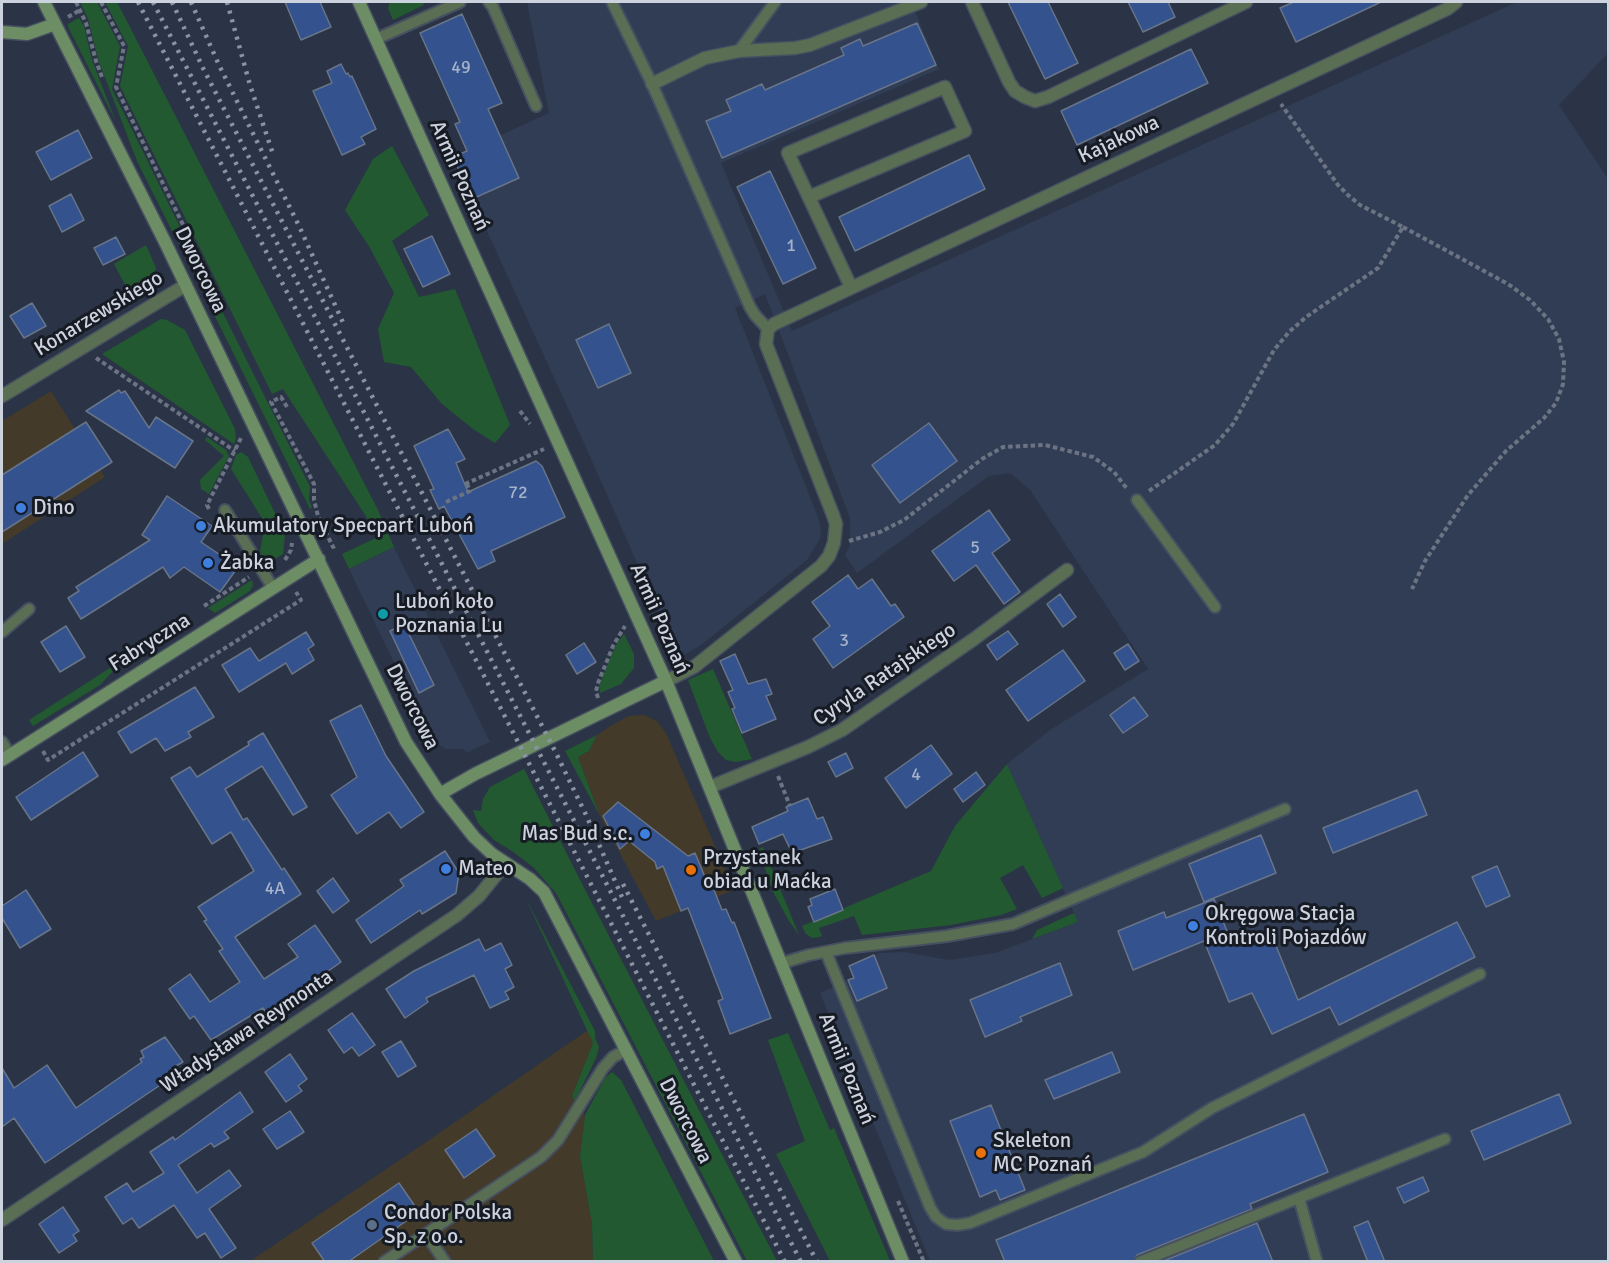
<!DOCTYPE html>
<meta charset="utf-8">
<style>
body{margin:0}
#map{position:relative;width:1610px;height:1263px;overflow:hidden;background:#2a3446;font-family:Signika,sans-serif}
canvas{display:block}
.frame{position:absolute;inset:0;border:3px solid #ccd2de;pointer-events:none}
</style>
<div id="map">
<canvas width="1610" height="1263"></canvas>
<div class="frame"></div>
</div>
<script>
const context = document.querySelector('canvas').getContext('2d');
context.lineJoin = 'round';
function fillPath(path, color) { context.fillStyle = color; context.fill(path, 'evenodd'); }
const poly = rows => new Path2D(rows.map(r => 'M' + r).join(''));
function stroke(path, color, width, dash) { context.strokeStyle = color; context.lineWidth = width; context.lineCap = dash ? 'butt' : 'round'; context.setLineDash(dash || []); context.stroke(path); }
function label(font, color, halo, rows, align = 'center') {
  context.font = font + ' Signika,sans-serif'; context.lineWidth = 6; context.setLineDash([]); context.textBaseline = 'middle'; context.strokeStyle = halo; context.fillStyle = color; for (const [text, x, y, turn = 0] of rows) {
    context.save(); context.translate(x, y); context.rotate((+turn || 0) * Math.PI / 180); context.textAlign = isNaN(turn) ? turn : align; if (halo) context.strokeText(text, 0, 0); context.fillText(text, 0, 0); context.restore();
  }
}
fillPath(poly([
 [51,391,105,477,2,544,2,421],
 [644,715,657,721,666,733,734,890,656,921,600,816,578,757,589,751,597,735,612,725,629,716],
 [588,1030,593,1043,572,1096,585,1116,580,1156,592,1224,593,1261,249,1262,435,1136]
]), '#433a29');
fillPath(poly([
 [527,2,911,2,939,69,721,163,792,331,1517,2,1608,2,1608,53,1559,105,1608,179,1608,1261,930,1261,820,993,854,978,849,966,880,953,904,952,949,960,995,953,1078,922,1007,764,1050,730,1148,669,1030,490,1010,473,989,476,857,573,845,555,850,545,850,518,765,294,735,308,818,517,821,529,820,539,807,560,701,645,679,658,589,454,453,157,549,113],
 [394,547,490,742,466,753,464,749,446,749,436,743,428,733,349,569]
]), '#303d55');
fillPath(poly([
 [80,2,97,2,120,46,112,89,180,227,172,231,137,161,99,62,88,19],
 [105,2,117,2,378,510,394,547,349,569,342,554,378,537,377,533,283,389,272,394,120,86,128,46],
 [390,2,423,2,424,5,393,20,388,8],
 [79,18,84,26,92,60,116,122,68,27,68,24],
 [392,146,429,215,392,241,419,297,455,289,510,425,495,443,473,429,442,404,411,367,384,362,378,329,394,293,370,248,345,210,373,159],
 [186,239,310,487,309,500,312,507,310,509,179,243],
 [146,245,156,268,150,284,135,296,62,340,58,336,129,292,114,264],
 [161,319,167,320,185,330,235,429,236,439,234,444,102,354],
 [207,437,226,450,229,456,209,494,201,489,200,480,224,456,205,440],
 [241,452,248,457,285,534,283,554,267,564,260,552,265,523,231,469,236,455],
 [252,580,253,585,250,591,215,613,208,608],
 [624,634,634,654,634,668,621,684,600,693,599,686,609,661,616,645],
 [113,666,118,666,100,685,33,726,29,720],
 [713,669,752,759,736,762,726,760,718,752,710,738,688,680],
 [597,735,589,751,578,757,600,816,565,751],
 [1007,764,1063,888,1042,898,1023,865,1000,878,1017,909,1001,915,951,925,862,935,854,916,819,928,822,936,820,937,812,938,806,934,802,926,931,871,955,826],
 [524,769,577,874,777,1261,747,1261,556,893,533,867,512,851,494,840,478,823,473,810,481,811,483,799,490,787],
 [763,847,799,935,789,921,772,890,759,849],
 [525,897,595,1031,595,1038,599,1047,596,1058,575,1101,572,1096,593,1043],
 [1074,913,1078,922,1032,939,1037,930],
 [788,1033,830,1130,834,1128,890,1261,830,1261,776,1154,805,1141,768,1040],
 [612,1072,621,1080,714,1261,593,1261,592,1224,580,1156,585,1115,605,1078]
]), '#235931');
const building = poly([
 [285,2,320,2,331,27,301,40,285,2],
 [1008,2,1048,2,1078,63,1045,79,1008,2],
 [1128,2,1168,2,1175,17,1143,32,1128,2],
 [1294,2,1381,2,1296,42,1280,8,1294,2],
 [462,14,502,103,488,109,519,178,472,199,453,157,467,151,455,124,460,122,420,33,462,14],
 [917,23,936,65,722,158,706,121,731,111,726,100,762,84,765,90,844,55,841,48,860,39,863,46,917,23],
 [1191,49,1208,83,1077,145,1061,111,1191,49],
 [341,64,346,74,348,73,350,77,352,76,376,129,361,137,365,144,342,155,313,91,332,83,327,71,341,64],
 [78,130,92,158,51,180,36,152,78,130],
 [969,155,985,189,855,251,839,217,969,155],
 [770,171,816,268,783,284,737,187,770,171],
 [71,194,84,220,62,232,49,206,71,194],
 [432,236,450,274,423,287,404,249,432,236],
 [116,237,125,254,103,265,94,248,116,237],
 [32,303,46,326,24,338,10,316,32,303],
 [609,324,631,373,598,388,576,340,609,324],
 [119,390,121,393,125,391,149,428,156,417,193,441,175,468,86,411,119,390],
 [86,422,112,462,2,532,2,475,86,422],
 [929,423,957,461,900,503,872,465,929,423],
 [448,429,465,459,456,463,468,492,536,461,542,466,565,517,491,551,495,561,478,569,444,506,439,509,430,490,434,489,414,446,448,429],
 [167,496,212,526,201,542,238,567,220,592,184,567,170,578,163,567,81,619,68,598,79,591,76,587,150,540,142,535,167,496],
 [989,510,1010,540,992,553,1020,592,1004,604,976,565,954,581,932,551,989,510],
 [848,575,858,589,872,579,891,606,895,604,904,617,833,668,813,639,830,626,812,602,848,575],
 [1060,594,1076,617,1063,627,1047,604,1060,594],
 [404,624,434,685,419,693,390,631,404,624],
 [66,626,85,657,60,672,41,642,66,626],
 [1008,631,1018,644,997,660,987,645,1008,631],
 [306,632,314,645,308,649,314,660,292,674,286,663,239,692,222,665,250,648,259,661,306,632],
 [584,643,596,662,577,674,566,655,584,643],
 [1128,644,1139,661,1125,670,1114,653,1128,644],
 [1063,650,1085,681,1028,721,1006,690,1063,650],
 [735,654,748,684,766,679,772,694,766,696,776,719,742,733,732,709,735,708,728,692,733,690,720,661,735,654],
 [195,687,214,717,188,732,191,737,165,751,156,738,131,753,118,732,195,687],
 [1134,697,1148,716,1123,733,1110,715,1134,697],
 [361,705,386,756,424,812,401,828,389,812,357,834,331,795,357,777,330,721,361,705],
 [263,733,307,807,293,815,262,766,225,789,243,820,247,818,282,870,284,868,301,894,235,937,264,979,298,957,288,944,315,925,341,962,267,1014,263,1008,211,1040,194,1016,190,1019,169,989,190,974,210,1002,240,982,219,951,223,949,204,921,207,920,198,907,254,871,231,832,212,844,171,778,190,767,197,777,249,745,248,742,263,733],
 [931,745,952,774,906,808,885,778,931,745],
 [83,752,98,776,31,820,16,797,83,752],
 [846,753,853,768,836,777,828,762,846,753],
 [976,772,985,785,963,802,954,789,976,772],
 [1417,790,1427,815,1333,853,1323,828,1417,790],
 [808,798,817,819,823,817,832,839,792,853,783,834,759,844,752,827,788,811,786,807,808,798],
 [618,802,688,856,695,853,705,877,708,875,722,910,726,909,732,923,734,922,771,1018,730,1034,718,1001,723,999,688,908,681,911,663,866,657,869,655,862,629,841,620,849,603,816,618,802],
 [1261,835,1276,873,1204,902,1189,864,1261,835],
 [445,851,459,873,456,893,422,914,420,910,371,943,356,920,404,886,400,880,445,851],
 [1497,866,1510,896,1486,907,1472,877,1497,866],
 [333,878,349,901,333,913,317,891,333,878],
 [835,889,843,910,814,922,808,907,812,905,810,899,835,889],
 [26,890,51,929,20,948,2,918,2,906,26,890],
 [1214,899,1233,946,1270,931,1298,1000,1457,922,1475,957,1339,1025,1330,1007,1272,1034,1252,993,1229,1002,1204,941,1133,970,1118,931,1164,912,1166,918,1214,899],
 [479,939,485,951,501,943,512,965,505,969,514,987,505,992,509,999,490,1008,474,975,426,998,428,1002,405,1018,386,989,414,971,479,939],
 [874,955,887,988,857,1001,848,980,854,978,849,966,874,955],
 [1060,963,1072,995,1020,1017,1022,1021,985,1037,970,1000,1060,963],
 [352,1013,375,1045,359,1056,352,1047,344,1053,328,1030,352,1013],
 [165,1037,183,1062,174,1067,178,1073,45,1163,14,1118,2,1127,2,1068,14,1088,47,1065,76,1108,142,1062,140,1059,144,1057,141,1051,165,1037],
 [401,1041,416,1066,398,1077,382,1052,401,1041],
 [1112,1052,1120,1072,1054,1099,1045,1080,1112,1052],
 [290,1054,307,1079,298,1086,302,1091,286,1102,265,1072,290,1054],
 [240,1092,253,1112,224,1132,229,1138,214,1147,211,1143,178,1165,197,1193,229,1170,241,1186,209,1209,236,1248,221,1258,205,1233,197,1238,174,1205,139,1228,132,1218,123,1224,105,1197,127,1183,133,1192,164,1173,150,1152,173,1137,175,1140,240,1092],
 [1559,1094,1571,1123,1484,1160,1471,1131,1559,1094],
 [991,1105,1025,1190,1000,1200,996,1190,980,1197,950,1121,991,1105],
 [290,1111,304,1132,277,1149,263,1129,290,1111],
 [1304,1114,1328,1172,1250,1204,1252,1209,1137,1255,1133,1262,1005,1262,996,1240,1304,1114],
 [476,1129,495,1156,464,1178,445,1150,476,1129],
 [1423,1177,1429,1191,1404,1203,1397,1188,1423,1177],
 [399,1183,419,1212,348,1262,325,1262,312,1243,399,1183],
 [63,1207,79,1231,73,1235,77,1241,59,1253,39,1224,63,1207],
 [1368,1221,1385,1262,1368,1262,1354,1227,1368,1221],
 [1257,1223,1273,1262,1161,1262,1257,1223]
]);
fillPath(building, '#33528e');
stroke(building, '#687488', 1.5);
const lane = poly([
 [489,2,493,7,536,106],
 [612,2,652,84,750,307,755,315,768,329],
 [376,39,460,2],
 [739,51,775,2],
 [1137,500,1215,607],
 [225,510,273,588],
 [2,632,29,609],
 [2,742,10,755],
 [826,952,930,1207,936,1217,946,1224,957,1225,970,1223,1143,1152,1212,1108,1480,974],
 [782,963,809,955,845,948,947,936,1013,924,1285,809],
 [1299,1198,1317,1262],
 [426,1234,445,1262],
 [384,1262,541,1157,558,1140,603,1068,613,1057,626,1050],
 [1140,1262,1445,1139]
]);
const street = poly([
 [972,2,1009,82,1015,91,1025,97,1035,101,1048,97,1246,2],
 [652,84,705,58,739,51,795,48,810,45,921,2],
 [809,197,965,131,945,87,788,153,851,287],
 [2,396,186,285],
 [666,681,694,667,821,566,829,556,834,543,836,524,833,515,766,344,768,329,774,324,1447,9,1456,2],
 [710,787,808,747,842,730,974,639,1067,570],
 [2,1220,457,915,479,896,505,864]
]);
const secondary = poly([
 [44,2,165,242,406,742,440,794,474,837,492,854,530,879,544,892,736,1262],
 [359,2,666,681,903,1262],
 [2,32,27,34,55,24],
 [2,760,319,559],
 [440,794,475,774,666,681]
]);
stroke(lane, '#475061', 14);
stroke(street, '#475061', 15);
stroke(secondary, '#475061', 15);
stroke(poly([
 [76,2,86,23,96,61,102,77],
 [101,2,124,46,116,87,186,231],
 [68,17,80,10],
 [1403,227,1508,284,1530,300,1548,319,1559,339,1564,362,1563,384,1556,403,1544,418,1506,451,1468,495,1425,561,1412,589],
 [96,358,235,451],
 [287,407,281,397,271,402,314,484,314,500,318,516,333,547,337,545],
 [520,411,530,424],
 [465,484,544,449],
 [1149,491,1215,445,1233,424,1274,350,1289,332,1306,317,1378,268,1403,227,1360,205,1348,195,1338,185,1281,104],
 [446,502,470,491,467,484],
 [209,509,207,505,241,438],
 [849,541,880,532,904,520,982,459,1003,447,1045,445,1093,457,1114,472,1128,490],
 [285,560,291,550,292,543],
 [204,606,249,577],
 [147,642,148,645],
 [598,698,596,691,598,683,613,646,625,626],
 [43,751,48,760,301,600,296,592],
 [778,776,790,806],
 [898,1201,924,1262]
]), '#6c7484', 4, [4.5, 3]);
stroke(lane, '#596e53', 10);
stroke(street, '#596e53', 12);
stroke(secondary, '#6d8e64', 12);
stroke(poly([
 [138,2,785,1262],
 [153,2,801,1262],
 [172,2,203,68,555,751,587,817,622,897],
 [191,2,219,65,300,228,345,327],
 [227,2,250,85,273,154],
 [623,884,817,1262]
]), '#8b93a1', 4.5, [3, 6]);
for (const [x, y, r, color] of [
 [21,508,6,"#3f7fe0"],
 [201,526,6,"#3f7fe0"],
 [208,563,6,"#3f7fe0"],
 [383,614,6,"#0f9aa8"],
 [645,834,6,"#3f7fe0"],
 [446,869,6,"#3f7fe0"],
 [691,870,6,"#e8710a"],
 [1193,926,6,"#3f7fe0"],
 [981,1153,6,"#e8710a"],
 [372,1225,6,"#5c6f8a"]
]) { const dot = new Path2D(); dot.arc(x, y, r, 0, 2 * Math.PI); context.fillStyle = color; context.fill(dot); stroke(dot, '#171b24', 2); }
label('18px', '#a6b2ca', null, [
 ["49",461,68],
 ["1",791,246],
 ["72",518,493],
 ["5",975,548],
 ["3",844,641],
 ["4",916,775],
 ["4A",275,889]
]);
label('21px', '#ccd2de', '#171b24', [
 ["Kajakowa",1119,140,-25],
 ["Armii Poznań",459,176,66],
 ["Dworcowa",200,270,64],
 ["Konarzewskiego",99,314,-31],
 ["Armii Poznań",659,619,66],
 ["Fabryczna",150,643,-32],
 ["Cyryla Ratajskiego",885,675,-34],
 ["Dworcowa",412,707,63],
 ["Władysława Reymonta",247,1032,-34],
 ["Armii Poznań",846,1069,68],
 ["Dworcowa",685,1121,63]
]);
label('21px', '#ccd2de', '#171b24', [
 ["Dino",33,508],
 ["Akumulatory Specpart Luboń",213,526],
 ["Żabka",220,563],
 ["Luboń koło",395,602],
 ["Poznania Lu",395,626],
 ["Mas Bud s.c.",633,834,"right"],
 ["Przystanek",703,858],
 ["obiad u Maćka",703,882],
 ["Mateo",458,869],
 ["Okręgowa Stacja",1205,914],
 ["Kontroli Pojazdów",1205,938],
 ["Skeleton",993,1141],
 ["MC Poznań",993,1165],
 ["Condor Polska",384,1213],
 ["Sp. z o.o.",384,1237]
], 'left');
</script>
